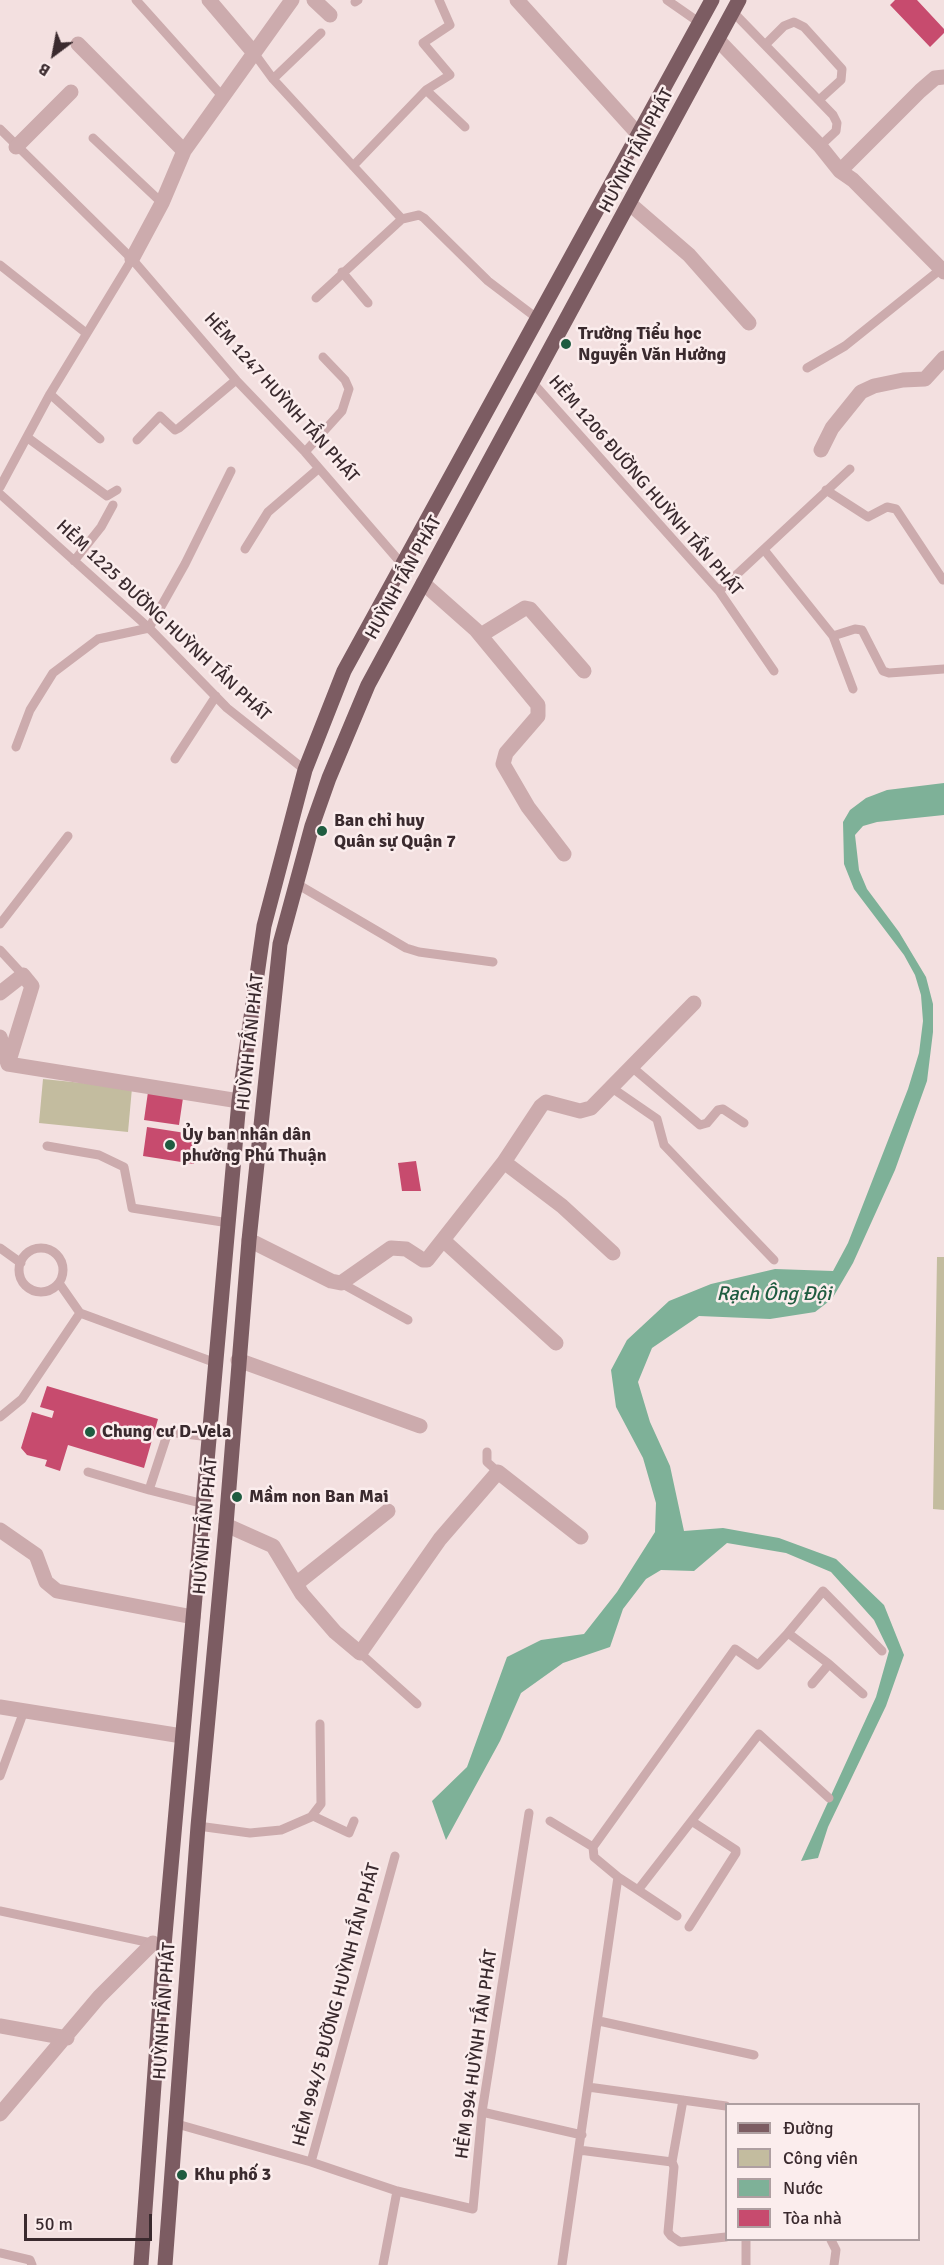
<!DOCTYPE html>
<meta charset="utf-8">
<style>
body{margin:0}
#map{position:relative;width:944px;height:2265px;overflow:hidden;background:#f3e0e0;font-family:Signika,sans-serif}
canvas{display:block}
.legend{position:absolute;left:725px;top:2103px;width:195px;height:138px;box-sizing:border-box;background:#fbeded;border:2px solid #ae9fa1;margin:0;padding:8px 10px;list-style:none;font-size:18px;color:#3a2a2e}
.legend li{display:flex;align-items:center;gap:12px;height:30px}
.legend b{width:30px;border:2px solid #ae9fa1}
.north{position:absolute;left:24px;top:24px;width:60px;height:60px;-webkit-text-stroke:4px #fbeded;paint-order:stroke;rotate:212deg;font-size:16px;font-weight:700;line-height:24px;text-align:center;color:#3a2a2e}
.north::after{content:'';display:block;margin:auto;width:21px;height:27px;background:#3a2a2e;clip-path:polygon(50% 0,100% 100%,50% 72%,0 100%)}
.scale{position:absolute;left:24px;top:2214px;width:128px;height:27px;box-sizing:border-box;border:3px solid #3a2a2e;border-top:0;padding-left:8px;font-size:18px;line-height:21px;white-space:nowrap;color:#3a2a2e;-webkit-text-stroke:4px #fbeded;paint-order:stroke}
</style>
<div id="map">
<canvas width="944" height="2265"></canvas>
<ul class="legend">
<li><b style="height:8px;background:#7c5c62"></b>Đường</li>
<li><b style="height:16px;background:#c3bc9f"></b>Công viên</li>
<li><b style="height:16px;background:#7eb198"></b>Nước</li>
<li><b style="height:16px;background:#c74b6e"></b>Tòa nhà</li>
</ul>
<div class="north">B</div>
<div class="scale">50 m</div>
</div>
<script>
const context = document.querySelector('canvas').getContext('2d');
context.lineJoin = 'round';
function fillPath(path, color) { context.fillStyle = color; context.fill(path, 'evenodd'); }
const poly = rows => new Path2D(rows.map(r => 'M' + r).join(''));
function stroke(path, color, width, dash) { context.strokeStyle = color; context.lineWidth = width; context.lineCap = dash ? 'butt' : 'round'; context.setLineDash(dash || []); context.stroke(path); }
function label(font, color, halo, rows, align = 'center') {
  context.font = font + ' Signika,sans-serif'; context.lineWidth = 5; context.setLineDash([]); context.textBaseline = 'middle'; context.strokeStyle = halo; context.fillStyle = color; for (const [text, x, y, turn = 0] of rows) {
    context.save(); context.translate(x, y); context.rotate((+turn || 0) * Math.PI / 180); context.textAlign = isNaN(turn) ? turn : align; if (halo) context.strokeText(text, 0, 0); context.fillText(text, 0, 0); context.restore();
  }
}
fillPath(poly([
 [43,1079,132,1088,128,1132,39,1123],
 [937,1257,944,1257,944,1510,933,1509]
]), '#c3bc9f');
fillPath(poly([
 [944,783,944,815,877,822,863,826,855,835,859,870,867,889,899,932,926,977,933,1004,933,1032,927,1081,895,1170,853,1263,832,1299,815,1312,770,1319,699,1316,652,1348,638,1382,650,1422,670,1466,684,1531,723,1528,779,1538,836,1559,884,1605,904,1655,886,1706,828,1827,818,1858,801,1861,876,1697,889,1651,874,1620,831,1572,786,1553,727,1543,694,1571,661,1570,646,1579,623,1609,610,1647,563,1663,521,1693,500,1741,446,1840,432,1801,467,1767,507,1657,541,1640,584,1634,617,1592,655,1532,656,1503,643,1458,616,1407,611,1370,627,1340,669,1301,711,1284,775,1269,833,1271,848,1243,908,1089,919,1053,923,1021,921,995,915,975,904,955,854,889,844,864,843,822,850,810,866,798,887,790]
]), '#7eb198');
fillPath(poly([
 [895,0,917,0,944,29,944,33,930,47,890,5],
 [148,1092,183,1098,179,1125,144,1120],
 [147,1127,198,1135,194,1164,143,1156],
 [416,1161,421,1191,402,1191,398,1163],
 [47,1386,158,1419,144,1468,68,1445,60,1471,45,1466,47,1460,27,1455,21,1448,32,1412,52,1418,54,1411,40,1407]
]), '#c74b6e');
stroke(poly([
 [136,0,223,97],
 [667,0,700,23],
 [355,2,358,0],
 [733,12,833,115,837,123,836,131,820,146],
 [766,44,784,26,794,22,804,27,842,69,841,80,819,100],
 [254,53,273,79,402,219,419,215,424,218,488,281,538,319],
 [273,79,321,33],
 [426,90,450,75,423,43,450,25,439,0],
 [0,129,132,259,236,380,305,452,401,563],
 [93,138,162,203],
 [353,166,426,90,465,127],
 [0,265,86,333],
 [342,272,368,303],
 [316,298,402,219],
 [807,368,845,346,941,269],
 [533,383,719,591,774,671],
 [50,394,100,439],
 [28,438,107,496,117,490],
 [137,440,160,416,175,430,179,428,236,380],
 [305,452,342,411,349,389,345,380,323,357],
 [0,487,50,394,132,259],
 [826,490,868,517,887,507,896,509,943,580],
 [0,494,149,628,227,708,305,770],
 [245,549,268,512,318,469],
 [765,551,833,636,853,689],
 [74,561,101,527,113,505],
 [719,591,850,469],
 [833,636,855,629,862,630,883,671,889,673,944,669],
 [16,747,30,710,53,673,98,639,149,628,185,564,231,471],
 [175,759,216,696],
 [297,884,406,948,419,952,493,962],
 [0,924,68,836],
 [0,950,23,975],
 [633,1068,700,1125,707,1123,718,1110,723,1109,744,1123],
 [612,1088,657,1119,664,1145,774,1260],
 [47,1146,99,1155,124,1167,132,1208,229,1223],
 [0,1248,21,1263],
 '19 1270a22 22 0 1 1 44 0a22 22 0 1 1-44 0Z',
 [59,1283,80,1313,216,1363],
 [341,1283,408,1320],
 [0,1417,22,1399,80,1313],
 [487,1452,487,1462,498,1472],
 [88,1472,149,1490],
 [204,1504,149,1490,168,1432,210,1437],
 [788,1633,823,1591,882,1651],
 [360,1653,417,1704],
 [829,1664,863,1694],
 [0,1776,24,1711],
 [313,1816,349,1833,354,1821],
 [550,1821,593,1847],
 [198,1826,250,1833,281,1830,311,1817,321,1804,320,1724],
 [618,1877,638,1890,759,1734,829,1798],
 [638,1890,677,1916],
 [0,1911,156,1944],
 [689,1927,736,1853,736,1850,693,1822],
 [599,2021,754,2055],
 [588,2087,726,2106],
 [482,2112,582,2135],
 [177,2124,311,2162,397,2191,473,2209,482,2112,529,1813],
 [579,2150,672,2162,674,2167,668,2232,671,2236,680,2242,726,2237],
 [311,2162,395,1856],
 [672,2162,683,2100],
 [746,2240,746,2265],
 [831,2240,836,2250,834,2265],
 [0,2253,30,2260,32,2265],
 [383,2265,397,2191],
 [562,2265,618,1877,594,1857,593,1847,735,1649,758,1665,788,1633,829,1664,812,1684]
]), '#ccabad', 9);
stroke(poly([
 [209,0,254,53],
 [314,0,330,15],
 [517,0,638,134],
 [718,40,820,146,840,171,853,180,944,272],
 [78,44,184,151],
 [16,147,71,92],
 [840,171,920,91,935,78,944,77],
 [630,204,689,255,749,323],
 [132,259,162,203,184,151,292,0],
 [821,450,832,428,861,392,874,386,903,380,925,379,944,358],
 [423,583,476,630,538,705,538,716,506,753,503,764,528,807,564,854],
 [481,635,525,608,530,609,584,671],
 [0,993,23,975,32,986,8,1064,239,1101],
 [0,1037,8,1064],
 [504,1162,562,1206,613,1253],
 [249,1240,331,1281,341,1283,391,1248,406,1249,423,1260,427,1260,504,1162,541,1106,546,1102,580,1111,591,1108,694,1003],
 [443,1240,556,1343],
 [238,1360,420,1426],
 [226,1525,273,1546,302,1594,335,1632,360,1653,440,1539,498,1472,581,1537],
 [0,1530,36,1555,46,1582,57,1591,193,1617],
 [296,1584,388,1511],
 [0,1707,182,1736],
 [0,2026,67,2038],
 [0,2114,99,1997,153,1943]
]), '#ccabad', 15);
stroke(poly([
 [141,2265,164,1946,239,1101,264,926,305,770,344,671,712,0],
 [165,2265,198,1826,226,1525,249,1240,280,944,312,826,329,778,368,685,739,0]
]), '#7c5c62', 15);
for (const [x, y, r, color] of [
 [566,344,6,"#1f5c40"],
 [322,831,6,"#1f5c40"],
 [170,1145,6,"#1f5c40"],
 [90,1432,6,"#1f5c40"],
 [237,1497,6,"#1f5c40"],
 [182,2175,6,"#1f5c40"]
]) { const dot = new Path2D(); dot.arc(x, y, r, 0, 2 * Math.PI); context.fillStyle = color; context.fill(dot); stroke(dot, '#fbeded', 2); }
label('18px', '#3a2a2e', '#fbeded', [
 ["HUỲNH TẤN PHÁT",637,151,-62],
 ["HẺM 1247 HUỲNH TẤN PHÁT",281,398,48],
 ["HẺM 1206 ĐƯỜNG HUỲNH TẤN PHÁT",645,486,49],
 ["HUỲNH TẤN PHÁT",404,578,-61],
 ["HẺM 1225 ĐƯỜNG HUỲNH TẤN PHÁT",163,621,43],
 ["HUỲNH TẤN PHÁT",251,1042,-84],
 ["HUỲNH TẤN PHÁT",206,1526,-85],
 ["HẺM 994/5 ĐƯỜNG HUỲNH TẤN PHÁT",337,2005,-75],
 ["HUỲNH TẤN PHÁT",165,2011,-86],
 ["HẺM 994 HUỲNH TẤN PHÁT",477,2054,-82]
]);
label('bold 18px', '#3a2a2e', '#fbeded', [
 ["Trường Tiểu học",578,334],
 ["Nguyễn Văn Hưởng",578,355],
 ["Ban chỉ huy",334,821],
 ["Quân sự Quận 7",334,842],
 ["Ủy ban nhân dân",182,1135],
 ["phường Phú Thuận",182,1156],
 ["Chung cư D-Vela",102,1432],
 ["Mầm non Ban Mai",249,1497],
 ["Khu phố 3",194,2175]
], 'left');
label('italic 20px', '#1f5c40', '#fbeded', [
 ["Rạch Ông Đội",774,1295]
]);
</script>
